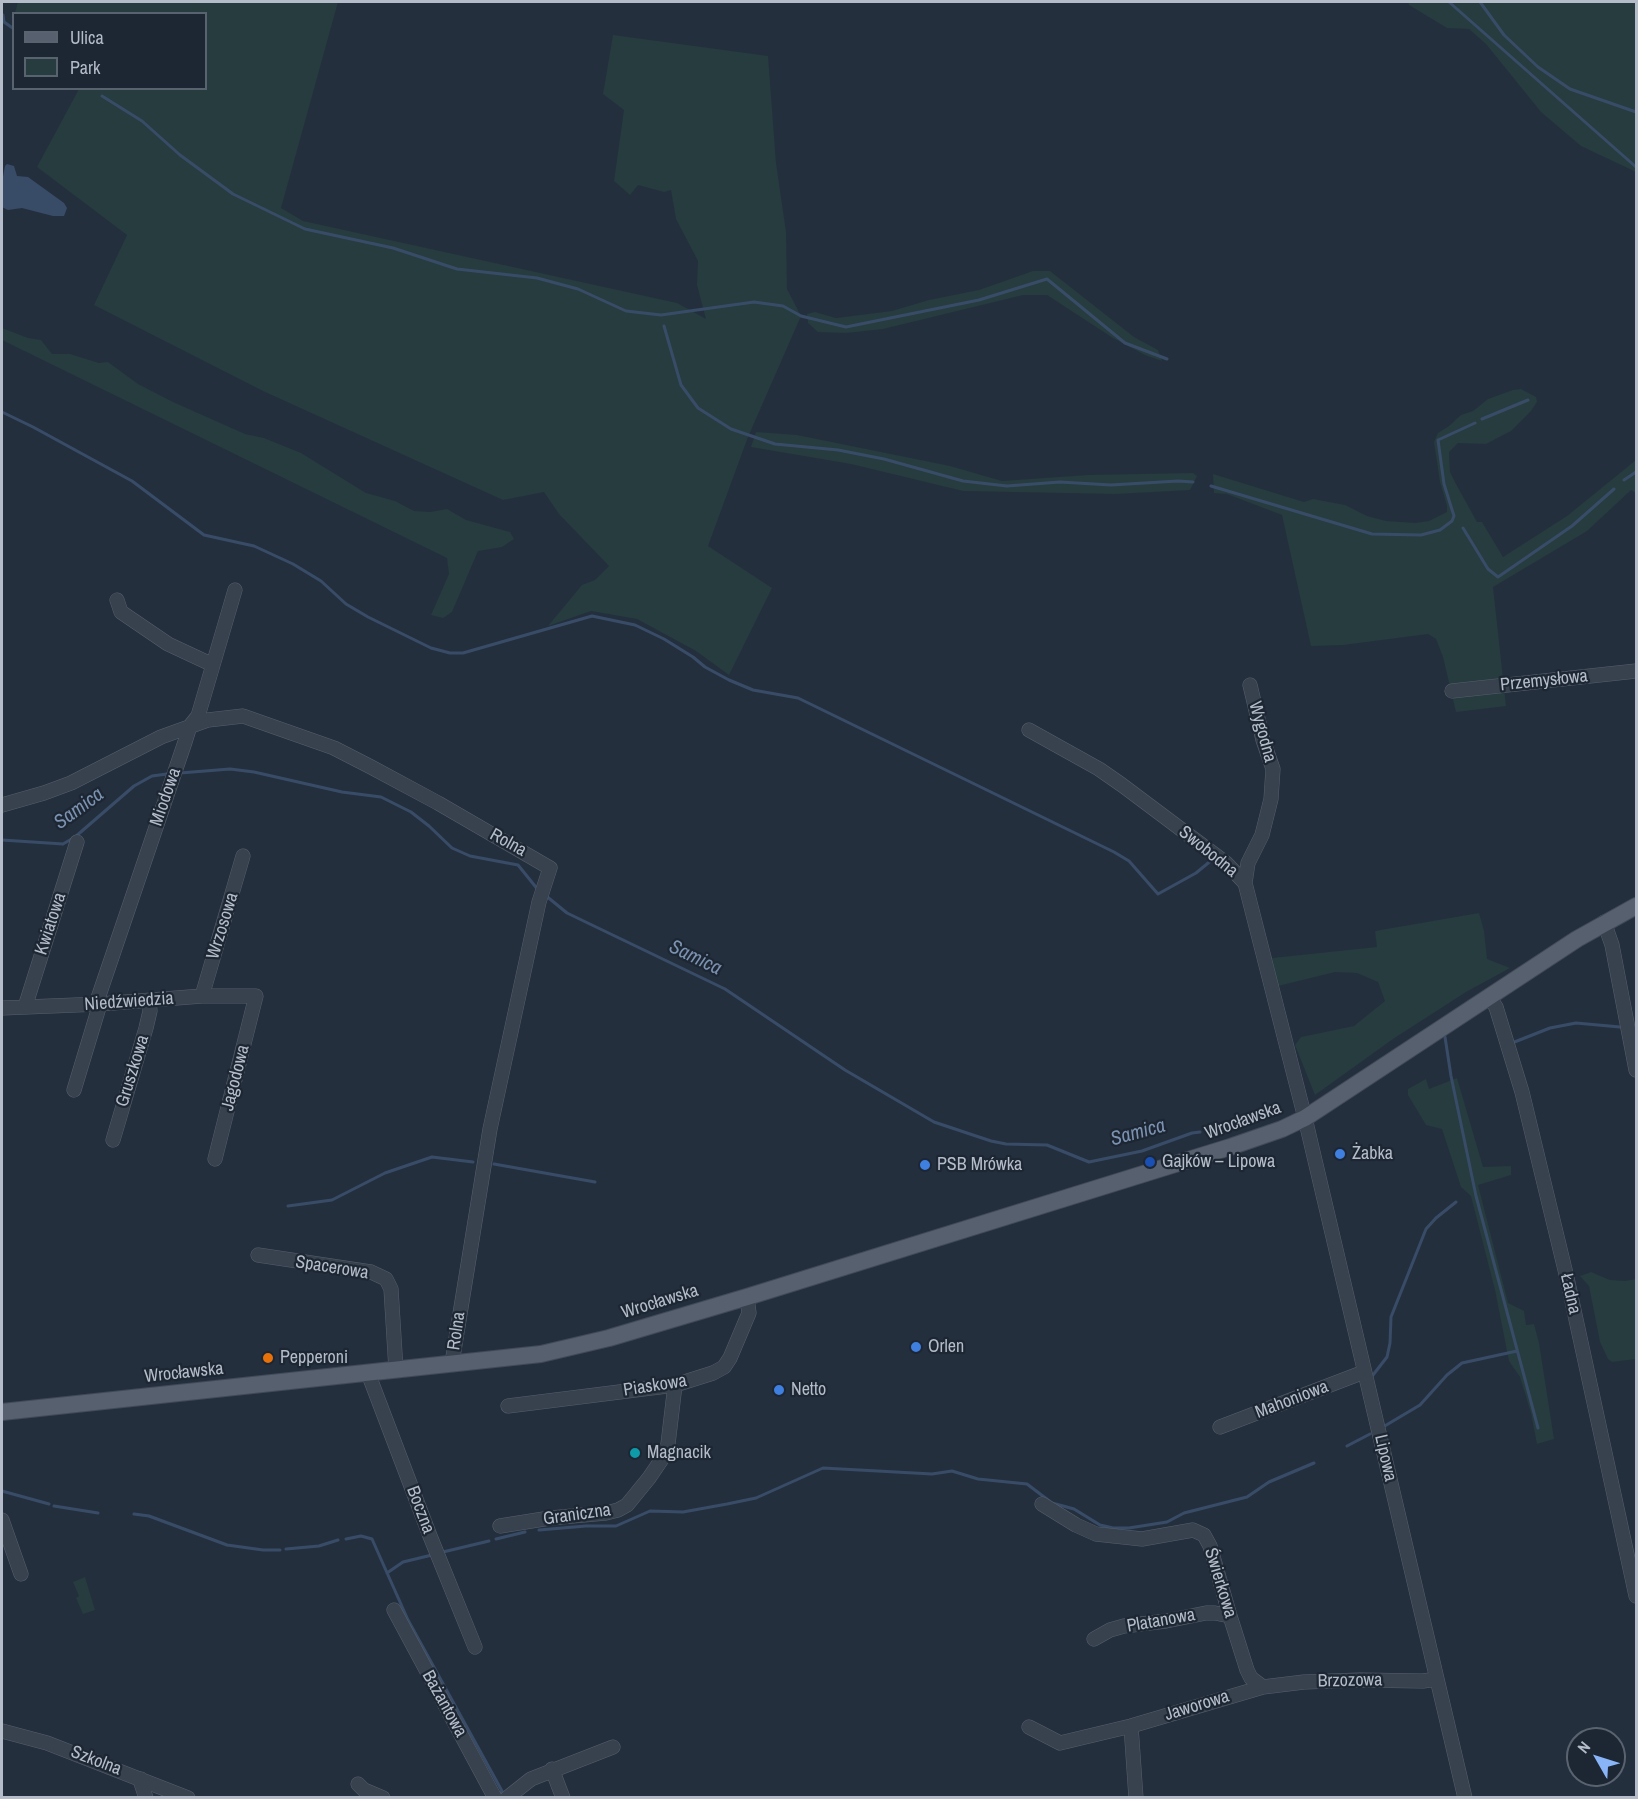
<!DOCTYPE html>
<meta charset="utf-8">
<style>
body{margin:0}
#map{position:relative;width:1638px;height:1799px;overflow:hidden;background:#242f3e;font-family:"Archivo Narrow",sans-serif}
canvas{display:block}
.frame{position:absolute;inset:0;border:3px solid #b4bcc9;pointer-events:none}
.legend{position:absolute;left:12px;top:12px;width:195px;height:78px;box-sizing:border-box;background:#1d2633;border:2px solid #59626f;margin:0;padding:8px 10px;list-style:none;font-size:18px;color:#b4bcc9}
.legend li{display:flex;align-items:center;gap:12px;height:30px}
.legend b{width:30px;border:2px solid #59626f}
.north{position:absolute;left:1566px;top:1727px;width:60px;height:60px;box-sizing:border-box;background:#1d2633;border:2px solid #59626f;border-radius:50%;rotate:309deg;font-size:16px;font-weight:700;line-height:24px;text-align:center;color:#b4bcc9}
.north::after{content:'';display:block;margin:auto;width:21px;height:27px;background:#8ab4f8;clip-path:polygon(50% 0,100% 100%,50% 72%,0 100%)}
</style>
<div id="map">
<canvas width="1638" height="1799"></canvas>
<div class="frame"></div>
<ul class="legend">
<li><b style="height:8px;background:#56606e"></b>Ulica</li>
<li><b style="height:16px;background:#263c3f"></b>Park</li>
</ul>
<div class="north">N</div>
</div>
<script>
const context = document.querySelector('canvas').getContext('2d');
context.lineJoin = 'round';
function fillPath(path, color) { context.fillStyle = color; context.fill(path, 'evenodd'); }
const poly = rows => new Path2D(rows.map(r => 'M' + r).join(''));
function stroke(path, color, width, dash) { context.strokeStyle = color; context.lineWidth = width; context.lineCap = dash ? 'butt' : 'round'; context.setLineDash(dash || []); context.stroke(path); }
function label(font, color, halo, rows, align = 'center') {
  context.font = font + ' "Archivo Narrow",sans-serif'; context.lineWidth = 4.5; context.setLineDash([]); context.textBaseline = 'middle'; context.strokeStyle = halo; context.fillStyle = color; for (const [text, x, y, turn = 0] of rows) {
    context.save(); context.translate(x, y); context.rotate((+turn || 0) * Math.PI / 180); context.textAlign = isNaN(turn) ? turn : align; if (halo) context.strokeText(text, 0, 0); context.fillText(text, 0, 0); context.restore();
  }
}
fillPath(poly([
 [18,2,338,2,281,208,303,221,677,303,706,319,697,285,698,261,676,219,671,190,664,192,638,185,630,195,614,181,624,110,603,94,613,35,768,56,776,163,786,232,787,289,801,316,748,437,708,546,772,588,729,675,696,651,637,619,591,611,548,626,582,585,595,580,609,566,559,514,544,492,503,500,263,391,94,305,127,235,37,167,79,89,206,88,206,14,15,13],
 [1408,2,1636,2,1636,172,1581,146,1541,112,1486,44,1469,29,1447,28,1409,5],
 [1033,271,1050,271,1134,337,1158,350,1162,361,1145,355,1113,338,1047,295,1023,295,883,329,846,333,818,332,808,323,807,314,815,312,836,318,892,311,929,300,979,290],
 [2,328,28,338,41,340,52,354,70,354,99,363,108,362,138,384,173,402,245,434,264,438,301,453,366,493,395,501,414,511,430,512,447,509,466,520,510,532,514,539,502,547,478,551,452,612,443,618,431,615,449,574,447,558,2,340],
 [1521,389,1536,397,1537,402,1531,411,1511,431,1486,444,1458,443,1449,452,1450,472,1456,484,1477,522,1482,522,1503,557,1567,516,1636,460,1636,493,1631,490,1587,531,1493,587,1506,706,1456,712,1443,657,1436,639,1428,634,1343,645,1311,646,1282,515,1227,494,1214,493,1213,474,1304,502,1313,499,1345,505,1367,516,1386,521,1415,523,1429,521,1447,512,1447,506,1440,482,1434,442,1438,433,1449,426,1461,415,1473,411,1488,399,1513,390],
 [756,432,797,435,950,466,1002,481,1088,475,1193,473,1197,476,1190,490,1116,494,963,491,851,464,751,447],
 [1479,913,1484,931,1487,959,1510,968,1466,992,1393,1039,1315,1095,1295,1045,1301,1037,1354,1026,1385,1001,1378,982,1357,973,1335,972,1278,986,1272,958,1377,947,1375,931],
 [1457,1078,1483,1167,1511,1166,1511,1175,1478,1185,1508,1303,1524,1311,1526,1325,1534,1324,1539,1343,1554,1439,1537,1444,1531,1413,1520,1377,1509,1361,1495,1290,1471,1196,1461,1187,1442,1129,1426,1125,1408,1095,1408,1089,1426,1079,1429,1089],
 [1591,1272,1610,1280,1625,1281,1636,1279,1636,1359,1612,1362,1608,1359,1600,1342,1589,1286,1580,1276],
 [85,1577,95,1610,83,1614,76,1598,79,1596,73,1582]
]), '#263c3f');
fillPath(poly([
 [7,164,14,166,17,176,28,177,64,203,67,208,64,216,53,216,22,208,8,210,2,207,2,182,5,166]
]), '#394c67');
stroke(poly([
 [1449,2,1636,167],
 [1480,2,1504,35,1538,67,1570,89,1636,112],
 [3,15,4,22,14,29],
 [102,96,142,121,180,155,233,194,305,229,393,248,457,269,537,278,578,289,626,311,661,315,754,302,783,306,801,316,846,327,979,300,1047,279,1125,343,1167,359],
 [664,326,681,385,698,408,731,429,775,444,838,450,884,459,963,481,1007,486,1060,482,1111,485,1178,481,1193,482],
 [2,412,33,427,132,481,204,535,254,546,293,564,321,581,346,604,368,617,431,648,450,653,463,653,592,616,635,625,664,639,693,657,705,667,729,680,753,690,798,698,1114,852,1129,861,1158,894,1196,873,1213,859],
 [1482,419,1528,400],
 [1624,480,1636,472],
 [1211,486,1372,534,1421,535,1440,530,1452,521,1454,516,1444,484,1438,440,1475,423],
 [1463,528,1488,569,1498,577,1572,526,1614,489],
 [180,773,230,769,254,772,342,792,381,797,411,812,429,826,452,848,470,856,518,865,539,891],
 [2,840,63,844,75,837,134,786,152,776,167,774],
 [545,895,567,913,725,989,845,1070,934,1122,991,1141,1006,1144,1047,1145,1089,1162,1142,1151,1192,1133,1200,1132],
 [1635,1028,1636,1028],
 [1445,1037,1451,1076,1476,1196,1538,1428],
 [1512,1043,1550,1028,1576,1023,1620,1027],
 [494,1164,595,1182],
 [288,1206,332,1200,385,1173,432,1157,473,1162],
 [1373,1375,1387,1357,1390,1343,1391,1317,1426,1229,1436,1218,1456,1202],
 [1383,1427,1420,1405,1447,1375,1462,1363,1517,1351],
 [1347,1446,1370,1434],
 [2,1491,49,1504],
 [54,1506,98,1513],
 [134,1514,149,1516,227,1545,263,1550,280,1550],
 [539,1530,586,1526,616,1526,650,1511,683,1512,727,1504,756,1498,823,1468,932,1474,952,1471,978,1479,1027,1484,1052,1503,1074,1509,1100,1525,1113,1528,1129,1528,1167,1522,1184,1513,1247,1497,1269,1482,1314,1463],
 [346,1539,361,1536,372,1539,408,1620,502,1791,499,1795],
 [496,1539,525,1532],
 [286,1549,319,1546,338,1540],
 [443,1552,489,1541],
 [387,1573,403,1562,432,1555]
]), '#394c67', 3);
const minor = poly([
 [117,600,121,612,168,644,213,665],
 [1452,691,1636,671],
 [1029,730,1099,769,1122,785,1226,863,1245,883,1305,1118,1465,1798],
 [2,805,44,793,71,783,161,737,208,720,243,716,334,748,371,767,438,803,550,868,539,902,490,1129,452,1363],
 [1245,883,1248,863,1262,835,1271,799,1273,769,1263,740,1250,685],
 [1604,922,1612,945,1636,1070],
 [202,996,243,856],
 [1489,997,1496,1007,1522,1092,1567,1278,1636,1596],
 [96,1004,185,742,190,726,198,716,235,590],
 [25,1007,77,842],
 [2,1008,100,1004,202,996,256,996,215,1159],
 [74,1090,100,1004],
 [113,1140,146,1028,150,1011,149,1001],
 [258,1255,371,1272,386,1279,391,1289,396,1370],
 [368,1373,430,1536,475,1647],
 [508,1406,675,1385,713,1373,724,1367,730,1358,749,1313,747,1297],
 [1220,1427,1364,1372],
 [1042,1504,1076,1525,1096,1534,1142,1539,1193,1530,1204,1535,1210,1546,1230,1616,1247,1670,1251,1678,1263,1687],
 [2,1520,21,1574],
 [500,1526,550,1518,606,1513,618,1510,627,1505,649,1478,664,1456,668,1444,675,1385],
 [394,1610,495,1798],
 [1094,1639,1110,1630,1124,1626,1166,1621,1206,1613,1215,1613,1230,1616],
 [1131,1726,1136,1798],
 [1029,1727,1060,1743,1131,1726,1263,1687,1304,1682,1360,1680,1423,1681,1437,1679],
 [2,1731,47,1743,188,1798],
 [552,1769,563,1798],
 [141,1779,141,1783,146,1798],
 [358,1784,364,1790,383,1798],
 [507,1798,531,1779,613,1747]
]);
const major = poly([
 [2,1412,541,1354,609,1338,747,1297,1230,1147,1282,1129,1305,1118,1577,939,1636,906]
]);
stroke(minor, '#565f6c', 15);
stroke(major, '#414a57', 18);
stroke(minor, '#38414e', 14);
stroke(major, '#56606e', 16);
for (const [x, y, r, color] of [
 [1340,1154,6,"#3f7fe0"],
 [1150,1162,6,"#1a4fb4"],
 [925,1165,6,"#3f7fe0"],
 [916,1347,6,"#3f7fe0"],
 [268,1358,6,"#e8710a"],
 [779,1390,6,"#3f7fe0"],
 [635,1453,6,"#0f9aa8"]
]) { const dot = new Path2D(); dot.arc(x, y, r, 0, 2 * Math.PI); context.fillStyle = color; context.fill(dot); stroke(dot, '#1d2633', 2); }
label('18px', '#b4bcc9', '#1d2633', [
 ["Przemysłowa",1544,681,-6],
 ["Wygodna",1262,732,75],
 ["Miodowa",166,797,-71],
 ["Rolna",508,843,29],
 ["Swobodna",1208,852,39],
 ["Kwiatowa",51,924,-72],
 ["Wrzosowa",223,926,-73],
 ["Niedźwiedzia",129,1002,-4],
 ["Gruszkowa",133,1071,-73],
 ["Jagodowa",236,1078,-76],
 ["Wrocławska",1243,1121,-20],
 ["Spacerowa",332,1268,9],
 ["Ładna",1570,1294,77],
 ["Wrocławska",660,1302,-17],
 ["Rolna",457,1331,-82],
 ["Wrocławska",184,1373,-6],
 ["Piaskowa",655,1386,-9],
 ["Mahoniowa",1292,1400,-21],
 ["Lipowa",1385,1458,77],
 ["Boczna",420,1510,69],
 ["Graniczna",577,1515,-8],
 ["Świerkowa",1220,1583,73],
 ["Platanowa",1161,1621,-10],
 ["Brzozowa",1350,1681,-1],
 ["Bażantowa",444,1704,61],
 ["Jaworowa",1197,1706,-17],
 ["Szkolna",96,1761,21]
]);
label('18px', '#b4bcc9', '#1d2633', [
 ["Żabka",1352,1154],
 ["Gajków – Lipowa",1162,1162],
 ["PSB Mrówka",937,1165],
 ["Orlen",928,1347],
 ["Pepperoni",280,1358],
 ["Netto",791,1390],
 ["Magnacik",647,1453]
], 'left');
label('italic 20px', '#7c92b1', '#1d2633', [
 ["Samica",79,809,-36],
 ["Samica",695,958,26],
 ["Samica",1138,1133,-15]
]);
</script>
